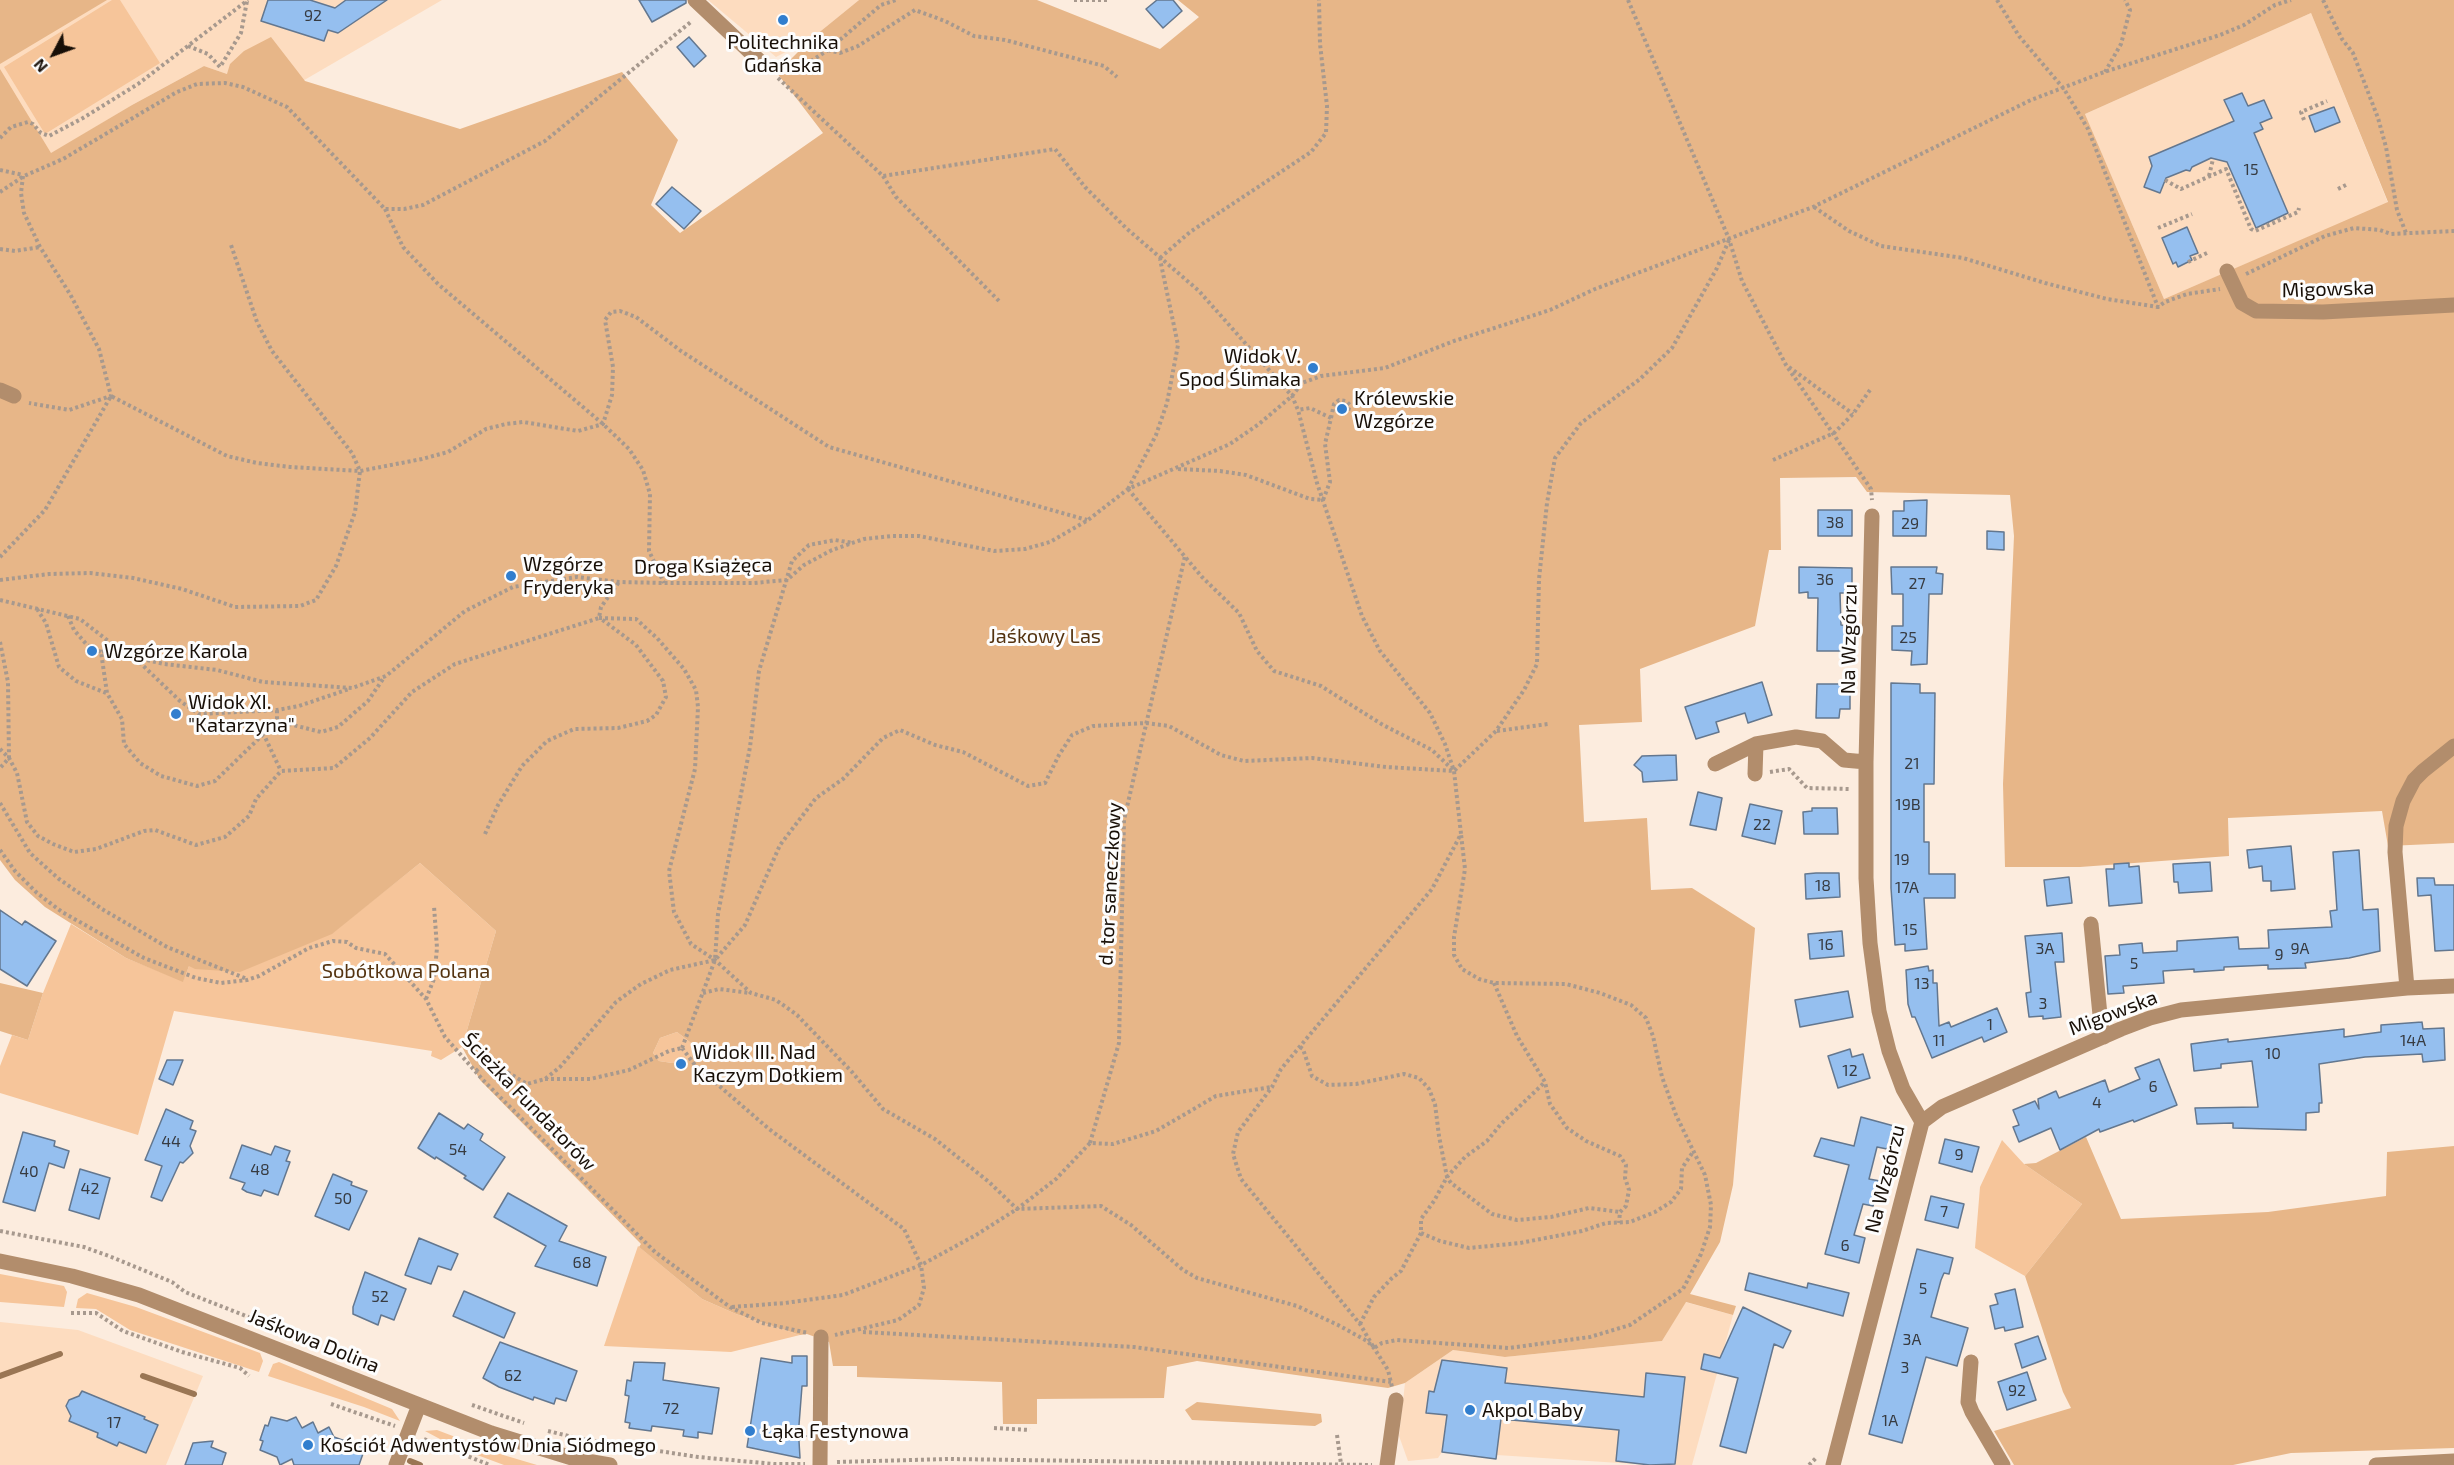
<!DOCTYPE html>
<meta charset="utf-8">
<style>
body{margin:0}
#map{position:relative;width:2454px;height:1465px;overflow:hidden;background:#fcecde;font-family:"Exo 2",sans-serif}
canvas{display:block}
.north{position:absolute;left:24px;top:24px;width:60px;height:60px;-webkit-text-stroke:4px #fdfdfd;paint-order:stroke;rotate:229deg;font-size:16px;font-weight:700;line-height:24px;text-align:center;color:#180f07}
.north::after{content:'';display:block;margin:auto;width:21px;height:27px;background:#180f07;clip-path:polygon(50% 0,100% 100%,50% 72%,0 100%)}
</style>
<div id="map">
<canvas width="2454" height="1465"></canvas>
<div class="north">N</div>
</div>
<script>
const context = document.querySelector('canvas').getContext('2d');
context.lineJoin = 'round';
function fillPath(path, color) { context.fillStyle = color; context.fill(path, 'evenodd'); }
const poly = rows => new Path2D(rows.map(r => 'M' + r).join(''));
function stroke(path, color, width, dash) { context.strokeStyle = color; context.lineWidth = width; context.lineCap = dash ? 'butt' : 'round'; context.setLineDash(dash || []); context.stroke(path); }
function label(font, color, halo, rows, align = 'center') {
  context.font = font + ' "Exo 2",sans-serif'; context.lineWidth = 6; context.setLineDash([]); context.textBaseline = 'middle'; context.strokeStyle = halo; context.fillStyle = color; for (const [text, x, y, turn = 0] of rows) {
    context.save(); context.translate(x, y); context.rotate((+turn || 0) * Math.PI / 180); context.textAlign = isNaN(turn) ? turn : align; if (halo) context.strokeText(text, 0, 0); context.fillText(text, 0, 0); context.restore();
  }
}
fillPath(poly([
 [0,0,442,0,282,93,204,66,132,105,51,154,0,163],
 [708,0,859,0,811,39,776,57],
 [2311,13,2388,203,2164,299,2085,114],
 [1685,1302,1733,1315,1692,1465,1650,1465,1497,1455,1496,1459,1442,1452,1438,1458,1408,1461,1399,1436,1405,1383,1453,1350,1505,1357,1662,1341],
 [0,1322,78,1330,203,1376,166,1465,0,1465]
]), '#fddcbf');
fillPath(poly([
 [112,0,120,0,160,63,45,134,4,67],
 [420,863,496,931,462,1047,441,1060,431,1056,432,1051,174,1011,138,1135,0,1093,0,1066,12,1035,28,1040,43,993,71,924,126,958,183,981,189,966,332,933],
 [677,1032,691,1043,692,1056,687,1061,672,1063,659,1061,653,1053,660,1038],
 [2002,1140,2024,1164,2082,1204,2025,1276,1975,1248,1980,1187],
 [638,1246,702,1299,736,1314,800,1335,731,1352,604,1346],
 [0,1274,64,1286,67,1292,64,1307,0,1302],
 [87,1293,136,1307,260,1353,263,1361,259,1372,130,1330,96,1309,76,1308,78,1299],
 [279,1362,392,1409,400,1421,364,1407,268,1376,273,1364],
 [437,1430,500,1454,537,1465,504,1465,453,1446,425,1431]
]), '#f6c59a');
fillPath(poly([
 [0,0,107,0,0,64],
 [859,0,1037,0,1160,49,1199,17,1178,0,2454,0,2454,843,2388,846,2382,811,2228,818,2229,856,2080,867,2005,867,2003,784,2014,536,2010,495,1867,492,1856,477,1780,478,1781,550,1769,550,1755,626,1640,669,1642,722,1579,725,1584,822,1647,818,1651,890,1692,888,1755,928,1733,1185,1720,1242,1690,1294,1736,1306,1733,1315,1686,1302,1662,1341,1505,1357,1453,1350,1405,1383,1388,1388,1197,1361,1167,1367,1164,1398,1037,1399,1037,1424,1003,1424,1002,1382,857,1377,857,1366,833,1366,829,1342,807,1334,800,1335,736,1314,702,1299,639,1247,641,1244,480,1080,462,1047,496,931,420,863,332,934,240,972,195,969,189,966,183,982,126,958,45,907,15,880,0,860,0,69,51,153,132,105,204,66,227,74,230,64,244,51,271,37,305,81,460,129,622,72,678,140,651,205,680,233,823,133,777,73,811,39],
 [2311,13,2388,202,2164,299,2085,114],
 [677,1032,691,1043,692,1056,687,1061,672,1063,659,1061,653,1053,660,1038],
 [0,983,43,993,28,1040,0,1031],
 [2086,1137,2121,1219,2268,1212,2386,1196,2387,1152,2454,1146,2454,1448,2291,1453,2233,1465,2014,1465,1994,1431,2071,1408,2063,1392,2025,1276,2082,1204,2024,1164,2036,1163],
 [1197,1402,1321,1414,1322,1422,1315,1426,1192,1420,1185,1410]
]), '#e7b688');
stroke(poly([
 [0,1376,60,1354],
 [143,1376,194,1394],
 [410,1461,420,1465]
]), '#9a7654', 6);
const building = poly([
 [268,0,310,0,335,8,346,0,387,0,338,33,328,30,324,41,261,21,268,0],
 [639,0,686,0,686,3,652,22,639,0],
 [1157,0,1173,0,1182,11,1163,28,1146,9,1157,0],
 [689,37,706,56,694,67,677,47,689,37],
 [2242,93,2248,106,2264,100,2272,118,2260,123,2263,129,2254,133,2288,213,2256,228,2227,162,2211,158,2192,167,2190,171,2186,170,2166,178,2160,193,2144,187,2152,166,2149,157,2234,121,2224,100,2242,93],
 [2334,107,2340,122,2315,132,2309,116,2334,107],
 [672,187,701,211,684,229,656,204,672,187],
 [2187,227,2198,253,2190,256,2192,260,2178,267,2176,262,2173,264,2162,238,2187,227],
 [1927,500,1926,536,1893,536,1893,511,1904,511,1904,501,1927,500],
 [1818,510,1852,510,1852,536,1818,536,1818,510],
 [1987,531,2004,532,2004,550,1987,549,1987,531],
 [1799,567,1852,568,1852,593,1840,593,1841,625,1851,626,1851,651,1817,651,1818,598,1808,598,1808,592,1799,593,1799,567],
 [1891,567,1937,567,1936,573,1943,574,1942,594,1929,594,1927,664,1911,665,1912,651,1892,650,1892,626,1903,626,1903,594,1892,594,1891,567],
 [1762,682,1772,715,1748,723,1745,713,1716,722,1719,732,1696,739,1685,707,1762,682],
 [1891,683,1920,684,1920,693,1935,693,1934,784,1924,784,1924,842,1929,842,1929,874,1955,874,1955,898,1924,898,1927,949,1905,951,1905,944,1895,945,1891,888,1891,683],
 [1817,684,1850,684,1850,709,1840,709,1839,718,1816,718,1817,684],
 [1676,755,1677,780,1643,782,1642,772,1634,765,1642,756,1676,755],
 [1698,792,1722,798,1716,830,1690,825,1698,792],
 [1750,804,1782,811,1775,844,1742,836,1750,804],
 [1812,808,1837,808,1838,834,1804,834,1803,812,1812,811,1812,808],
 [2291,846,2295,889,2271,891,2271,881,2263,881,2262,866,2249,868,2247,850,2291,846],
 [2359,850,2363,910,2378,909,2380,951,2349,958,2305,963,2306,968,2268,969,2268,965,2224,967,2224,970,2194,972,2194,969,2163,971,2164,983,2123,986,2124,993,2108,994,2105,956,2120,955,2119,945,2142,943,2143,953,2177,951,2177,941,2238,937,2239,949,2269,948,2268,930,2332,927,2330,911,2337,910,2333,852,2359,850],
 [2210,862,2212,891,2179,893,2178,882,2174,882,2173,864,2210,862],
 [2129,863,2129,867,2139,866,2142,903,2109,906,2106,869,2114,869,2114,864,2129,863],
 [1816,873,1839,873,1840,897,1806,899,1805,874,1816,873],
 [2069,877,2072,903,2047,906,2044,880,2069,877],
 [2417,878,2434,878,2435,885,2454,885,2454,950,2435,951,2431,895,2418,896,2417,878],
 [0,910,22,925,25,921,56,941,27,986,0,969,0,910],
 [1842,931,1844,956,1810,959,1808,934,1842,931],
 [2062,933,2064,962,2055,962,2061,1017,2043,1019,2043,1016,2029,1017,2026,993,2031,992,2025,936,2062,933],
 [1928,966,1929,971,1933,970,1933,983,1937,983,1939,1026,1949,1022,1951,1027,1997,1008,2007,1032,1984,1042,1982,1037,1932,1058,1915,1017,1912,1017,1908,1004,1906,970,1928,966],
 [1848,991,1853,1017,1800,1027,1795,1000,1848,991],
 [2422,1022,2423,1029,2444,1028,2445,1060,2423,1062,2422,1054,2365,1057,2319,1064,2322,1103,2319,1103,2319,1112,2306,1113,2306,1130,2233,1128,2233,1123,2197,1124,2195,1108,2258,1107,2252,1061,2221,1064,2221,1068,2194,1071,2191,1044,2228,1039,2228,1042,2344,1029,2344,1037,2381,1032,2381,1025,2422,1022],
 [1850,1049,1852,1057,1863,1054,1870,1078,1838,1088,1828,1056,1850,1049],
 [2159,1059,2177,1105,2134,1122,2133,1120,2100,1132,2099,1129,2060,1150,2051,1128,2019,1142,2013,1127,2019,1125,2013,1110,2035,1101,2039,1109,2038,1099,2056,1091,2059,1098,2105,1080,2109,1092,2140,1079,2135,1068,2159,1059],
 [167,1060,183,1060,173,1085,159,1079,167,1060],
 [166,1109,193,1121,190,1129,196,1131,190,1146,193,1153,183,1163,180,1162,162,1201,151,1197,162,1166,145,1160,166,1109],
 [439,1113,464,1129,468,1124,483,1134,480,1140,505,1157,483,1190,464,1178,466,1176,436,1157,435,1159,418,1148,439,1113],
 [1861,1117,1894,1126,1887,1149,1877,1147,1869,1179,1880,1181,1873,1206,1863,1204,1854,1235,1865,1238,1859,1263,1825,1254,1849,1165,1814,1156,1821,1138,1854,1146,1861,1117],
 [23,1132,55,1141,54,1146,69,1151,64,1168,49,1163,35,1211,3,1202,23,1132],
 [1945,1139,1979,1147,1972,1172,1939,1163,1945,1139],
 [242,1145,271,1155,275,1146,290,1151,286,1161,290,1162,278,1195,264,1190,261,1196,247,1192,242,1189,245,1183,230,1178,242,1145],
 [80,1169,110,1178,99,1219,69,1210,80,1169],
 [333,1174,352,1182,351,1185,367,1191,349,1230,315,1216,333,1174],
 [508,1193,567,1226,559,1241,606,1257,597,1286,535,1266,546,1246,494,1217,508,1193],
 [1931,1196,1964,1204,1958,1228,1925,1220,1931,1196],
 [419,1238,458,1254,451,1270,438,1266,431,1284,405,1275,419,1238],
 [1917,1249,1953,1258,1949,1274,1944,1273,1941,1280,1931,1317,1968,1328,1957,1366,1926,1357,1902,1443,1869,1434,1917,1249],
 [365,1272,406,1289,394,1320,381,1315,378,1325,353,1314,353,1307,365,1272],
 [1749,1273,1807,1288,1808,1283,1849,1293,1843,1316,1745,1290,1749,1273],
 [2015,1289,2023,1327,2005,1331,2004,1327,1995,1329,1990,1306,1998,1304,1995,1294,2015,1289],
 [464,1291,515,1313,504,1338,453,1316,464,1291],
 [1743,1307,1791,1331,1783,1348,1774,1344,1746,1453,1720,1446,1738,1378,1701,1369,1704,1354,1720,1358,1743,1307],
 [2038,1336,2046,1359,2022,1368,2015,1344,2038,1336],
 [500,1342,577,1371,566,1401,556,1398,554,1404,534,1397,533,1400,499,1387,483,1378,500,1342],
 [792,1356,807,1356,807,1386,802,1386,799,1425,800,1432,806,1436,799,1441,800,1458,747,1447,761,1358,792,1363,792,1356],
 [1442,1360,1507,1368,1505,1383,1644,1397,1646,1373,1685,1377,1675,1464,1650,1465,1616,1461,1619,1430,1501,1419,1496,1459,1442,1452,1447,1415,1426,1413,1429,1391,1434,1392,1442,1360],
 [634,1362,665,1363,663,1380,719,1388,712,1434,698,1432,698,1438,683,1436,684,1430,652,1426,651,1431,629,1428,630,1423,625,1422,629,1396,625,1395,627,1380,631,1381,634,1362],
 [2027,1372,2036,1400,2007,1410,1998,1382,2027,1372],
 [82,1391,145,1417,144,1419,158,1425,146,1453,119,1442,117,1446,97,1437,98,1433,69,1421,71,1416,66,1406,69,1400,79,1396,82,1391],
 [271,1417,287,1421,296,1417,302,1428,313,1422,318,1433,329,1427,334,1437,365,1448,359,1465,294,1465,292,1459,280,1465,277,1457,260,1450,263,1441,260,1440,265,1425,268,1426,271,1417],
 [213,1441,211,1447,226,1453,222,1465,185,1465,193,1443,213,1441]
]);
fillPath(building, '#95bfef');
stroke(building, '#63778f', 1.5);
stroke(poly([
 [1074,0,1110,0],
 [1628,0,1729,239,1742,281,1786,365,1871,489,1872,500],
 [1997,0,2019,36,2064,89,2088,129,2158,307],
 [2323,0,2342,39,2353,53,2378,118,2386,147,2397,210,2406,233],
 [188,46,208,54,220,67,241,33,247,1],
 [828,50,840,53,858,46,915,10,945,21,974,36,1005,40,1104,66,1117,77],
 [782,67,793,67,811,61,828,50,881,5,896,0],
 [2105,72,2121,44,2130,10,2125,0],
 [778,78,883,176,1055,149,1085,187,1126,228,1199,291,1292,396,1298,410,1317,483,1362,616,1380,651,1430,713,1445,744,1454,771,1461,834,1432,889,1281,1069,1272,1087,1238,1132,1233,1154,1241,1179,1360,1324,1374,1348,1382,1343,1397,1340,1509,1348,1590,1337,1630,1325,1683,1289,1701,1254,1710,1227,1711,1205,1705,1175,1676,1115,1662,1077,1653,1036,1646,1018,1631,1005,1600,993,1566,984,1494,983,1479,979,1462,969,1454,955,1454,937,1465,869,1461,834],
 [2304,120,2301,112,2327,101],
 [0,138,11,127,28,122,33,124,41,133,49,136,83,118,138,84,248,0],
 [0,170,23,175],
 [23,176,21,193,24,213,40,247,70,294,99,349,111,396,69,410,29,403],
 [883,176,896,197,1001,303],
 [2209,176,2213,159],
 [2165,180,2181,189,2226,169,2251,229,2255,231,2298,212,2299,208],
 [2338,189,2346,185],
 [0,192,24,176,63,159,177,92,197,84,225,83,243,87,287,107,385,209,404,209,423,205,545,141,692,21],
 [1814,207,1849,231,1881,246,1963,258,2045,283,2107,299,2158,307,2165,302,2187,294,2220,289],
 [385,209,403,247,438,284,603,424,629,449,643,470,650,494,649,551,664,583],
 [2158,228,2192,214],
 [0,249,15,251,40,247],
 [1160,258,1190,232,1311,152,1326,133,1327,106,1320,44,1319,0],
 [2188,262,2209,252],
 [2246,274,2325,236,2354,228,2380,230,2391,234,2454,231],
 [1789,367,1853,414],
 [1331,418,1334,404,1339,400,1346,401,1350,405,1348,411,1343,409],
 [1773,460,1834,433,1853,414,1870,390],
 [1178,469,1220,471,1246,475,1310,499,1323,500,1330,482,1325,444,1331,418,1310,408,1298,410],
 [1128,489,1202,577,1239,613,1257,651,1274,671,1321,686,1383,725,1432,750,1453,770],
 [1128,489,1156,435,1167,403,1178,345,1160,259],
 [0,557,45,510,111,396,227,456,257,463,290,467,360,471,422,459,448,452,486,429,506,424,523,422,578,431,603,424,612,395,613,367,605,320,611,312,620,311,636,317,681,351,829,447,1087,520],
 [0,580,49,574,90,573,133,578,182,589,235,607,300,606,316,600,336,566,355,512,360,471,352,453,272,351,257,322,231,245],
 [0,600,80,619,116,647,134,657,164,664,217,670,263,682,352,688,386,676,465,611,513,587,577,577,619,582,664,583,754,583,787,580,804,565,832,550,864,539,892,536,919,536,994,551,1025,549,1050,542,1088,520,1128,489,1230,444,1259,424,1292,396,1302,383,1321,376,1385,368,1454,341,1550,310,1595,289,1813,207,2031,100,2104,72,2220,35,2244,25,2275,5,2291,0],
 [37,609,46,623,59,667,76,681,106,693],
 [68,616,74,630,87,645,101,652],
 [599,618,636,619,657,638,684,669,696,690,698,707,695,769,669,871,674,912,691,944,715,960,751,993,776,1000,797,1015,852,1072,883,1109,935,1139,989,1182,1017,1209,1101,1206,1131,1225,1183,1270,1197,1278,1297,1306,1338,1325,1367,1341,1374,1348,1388,1370,1392,1387],
 [0,642,8,682,9,758,0,768],
 [116,647,101,652,107,693,122,719,124,744,140,763,161,776,197,786,215,781,277,721,277,710],
 [135,658,180,701,199,714,277,710,299,706,349,689],
 [277,721,321,732,338,727,368,701,385,676],
 [1497,731,1548,724],
 [263,733,281,771],
 [0,749,9,758,17,773,27,822,38,836,53,844,74,852,96,849,144,831,155,830,196,845,225,837,249,816,256,799,281,771,334,768,370,738,412,692,455,664,599,618,601,607,619,582],
 [1770,772,1789,769,1807,788,1851,789],
 [0,803,30,853,59,879,102,909,167,947,247,979],
 [485,834,498,805,522,766,547,741,574,729,618,728,647,721,656,715,666,697,663,681,636,645,600,618],
 [0,850,15,871,37,893,62,912,144,958,196,978,221,983,247,980,259,976,309,948,333,941,347,942,356,948,385,954,426,999,445,1037,483,1080,655,1252,730,1307,762,1323,808,1333],
 [1494,983,1517,1036,1545,1082,1550,1104,1567,1128,1586,1141,1620,1156,1626,1165,1625,1178,1629,1190,1626,1206,1620,1212,1619,1223],
 [703,993,719,989,750,993],
 [426,999,434,979,437,948,434,906],
 [1300,1047,1303,1049,1312,1076,1328,1085,1356,1084,1404,1074,1419,1078,1429,1089,1435,1104,1439,1136,1447,1177,1451,1183,1492,1214,1517,1220,1551,1217,1589,1208,1620,1212],
 [682,1048,695,1065,769,1129,904,1229,921,1265,924,1288,919,1305,898,1320,835,1335],
 [682,1048,715,960,718,914,750,747,759,671,792,561,809,545,835,540,853,543],
 [476,1071,483,1065,494,1064,527,1084,545,1079,560,1067,616,1002,641,984,670,970,715,960,745,925,780,845,816,798,843,779,883,738,900,730,935,745,963,752,1028,786,1045,783,1059,755,1072,735,1093,726,1146,723,1169,726,1221,755,1244,761,1312,758,1386,767,1454,771,1496,731,1524,690,1537,664,1539,579,1547,503,1555,458,1581,423,1640,379,1672,348,1717,268,1729,240],
 [545,1079,590,1079,629,1070,669,1051,682,1048],
 [1090,1143,1119,1043,1124,820,1185,556],
 [0,1231,84,1247,109,1256,172,1282,185,1292,269,1325],
 [1421,1233,1440,1241,1469,1248,1520,1243,1582,1231,1606,1223,1630,1222,1655,1212,1671,1202,1681,1189,1682,1168,1693,1152],
 [732,1307,785,1303,843,1295,921,1265,976,1235,1017,1209,1056,1179,1090,1143,1113,1144,1156,1131,1216,1096,1271,1087],
 [71,1313,96,1313,123,1331,182,1352,240,1368,249,1376],
 [1360,1324,1374,1297,1392,1278,1401,1271,1421,1233,1421,1219,1434,1201,1447,1177,1465,1157,1487,1141,1501,1124,1545,1082],
 [863,1332,1134,1347,1391,1382],
 [331,1404,395,1426],
 [472,1405,524,1423],
 [994,1428,1030,1430],
 [548,1431,581,1439,698,1457,774,1464,805,1464],
 [1337,1435,1341,1464],
 [424,1439,490,1465],
 [419,1451,436,1444],
 [837,1462,949,1459,1372,1465],
 [1809,1465,1817,1457]
]), '#a7998e', 4, [3, 3]);
stroke(poly([
 [695,0,766,67],
 [2227,271,2242,303,2256,311,2323,312,2454,305],
 [0,390,14,396],
 [1715,764,1756,744,1796,737,1822,741,1844,760,1866,762],
 [1755,774,1756,744],
 [2091,924,2101,1025,2104,1037],
 [2407,988,2395,852,2396,826,2403,801,2414,780,2423,771,2454,746],
 [1922,1122,1942,1107,2121,1029,2150,1018,2181,1010,2407,988,2454,986],
 [0,1261,72,1276,139,1295,491,1433,575,1459,610,1465],
 [1971,1362,1968,1402,1972,1412,2003,1465],
 [396,1465,419,1405],
 [820,1465,821,1337],
 [1387,1465,1396,1400],
 [1833,1465,1922,1122,1903,1089,1889,1051,1879,1011,1870,943,1866,878,1866,762,1872,516],
 [2376,1465,2454,1461]
]), '#b28d6c', 15);
for (const [x, y, r, color] of [
 [783,20,6,"#317ece"],
 [1313,368,6,"#317ece"],
 [1342,409,6,"#317ece"],
 [511,576,6,"#317ece"],
 [92,651,6,"#317ece"],
 [176,714,6,"#317ece"],
 [681,1064,6,"#317ece"],
 [1470,1410,6,"#317ece"],
 [750,1431,6,"#317ece"],
 [308,1445,6,"#317ece"]
]) { const dot = new Path2D(); dot.arc(x, y, r, 0, 2 * Math.PI); context.fillStyle = color; context.fill(dot); stroke(dot, '#fdfdfd', 2); }
label('16px', '#373b41', null, [
 ["92",313,16],
 ["15",2251,170],
 ["38",1835,523],
 ["29",1910,524],
 ["36",1825,580],
 ["27",1917,584],
 ["25",1908,638],
 ["21",1912,764],
 ["19B",1908,805],
 ["22",1762,825],
 ["19",1902,860],
 ["18",1823,886],
 ["17A",1907,888],
 ["15",1910,930],
 ["16",1826,945],
 ["3A",2045,949],
 ["9A",2300,949],
 ["9",2279,955],
 ["5",2134,964],
 ["13",1922,984],
 ["3",2043,1004],
 ["1",1990,1025],
 ["11",1939,1041],
 ["14A",2413,1041],
 ["10",2273,1054],
 ["12",1850,1071],
 ["6",2153,1087],
 ["4",2097,1103],
 ["44",171,1142],
 ["54",458,1150],
 ["9",1959,1155],
 ["48",260,1170],
 ["40",29,1172],
 ["42",90,1189],
 ["50",343,1199],
 ["7",1944,1212],
 ["6",1845,1246],
 ["68",582,1263],
 ["5",1923,1289],
 ["52",380,1297],
 ["3A",1912,1340],
 ["3",1905,1368],
 ["62",513,1376],
 ["92",2017,1391],
 ["72",671,1409],
 ["1A",1890,1421],
 ["17",114,1423]
]);
label('20px', '#180f07', '#fdfdfd', [
 ["Politechnika",783,42,"center"],
 ["Gdańska",783,65,"center"],
 ["Widok V.",1301,356,"right"],
 ["Spod Ślimaka",1301,379,"right"],
 ["Królewskie",1354,398],
 ["Wzgórze",1354,421],
 ["Wzgórze",523,564],
 ["Fryderyka",523,587],
 ["Wzgórze Karola",104,651],
 ["Widok XI.",188,702],
 ["\"Katarzyna\"",188,725],
 ["Widok III. Nad",693,1052],
 ["Kaczym Dołkiem",693,1075],
 ["Akpol Baby",1482,1410],
 ["Łąka Festynowa",762,1431],
 ["Kościół Adwentystów Dnia Siódmego",320,1445]
], 'left');
label('20px', '#180f07', '#fdfdfd', [
 ["Migowska",2328,289,-2],
 ["Droga Książęca",703,566,-1],
 ["Na Wzgórzu",1849,639,-89],
 ["d. tor saneczkowy",1110,884,-87],
 ["Migowska",2113,1013,-21],
 ["Ścieżka Fundatorów",529,1102,46],
 ["Na Wzgórzu",1885,1179,-76],
 ["Jaśkowa Dolina",314,1341,22]
]);
label('20px', '#543310', '#fdfdfd', [
 ["Jaśkowy Las",1045,636],
 ["Sobótkowa Polana",406,971]
]);
</script>
